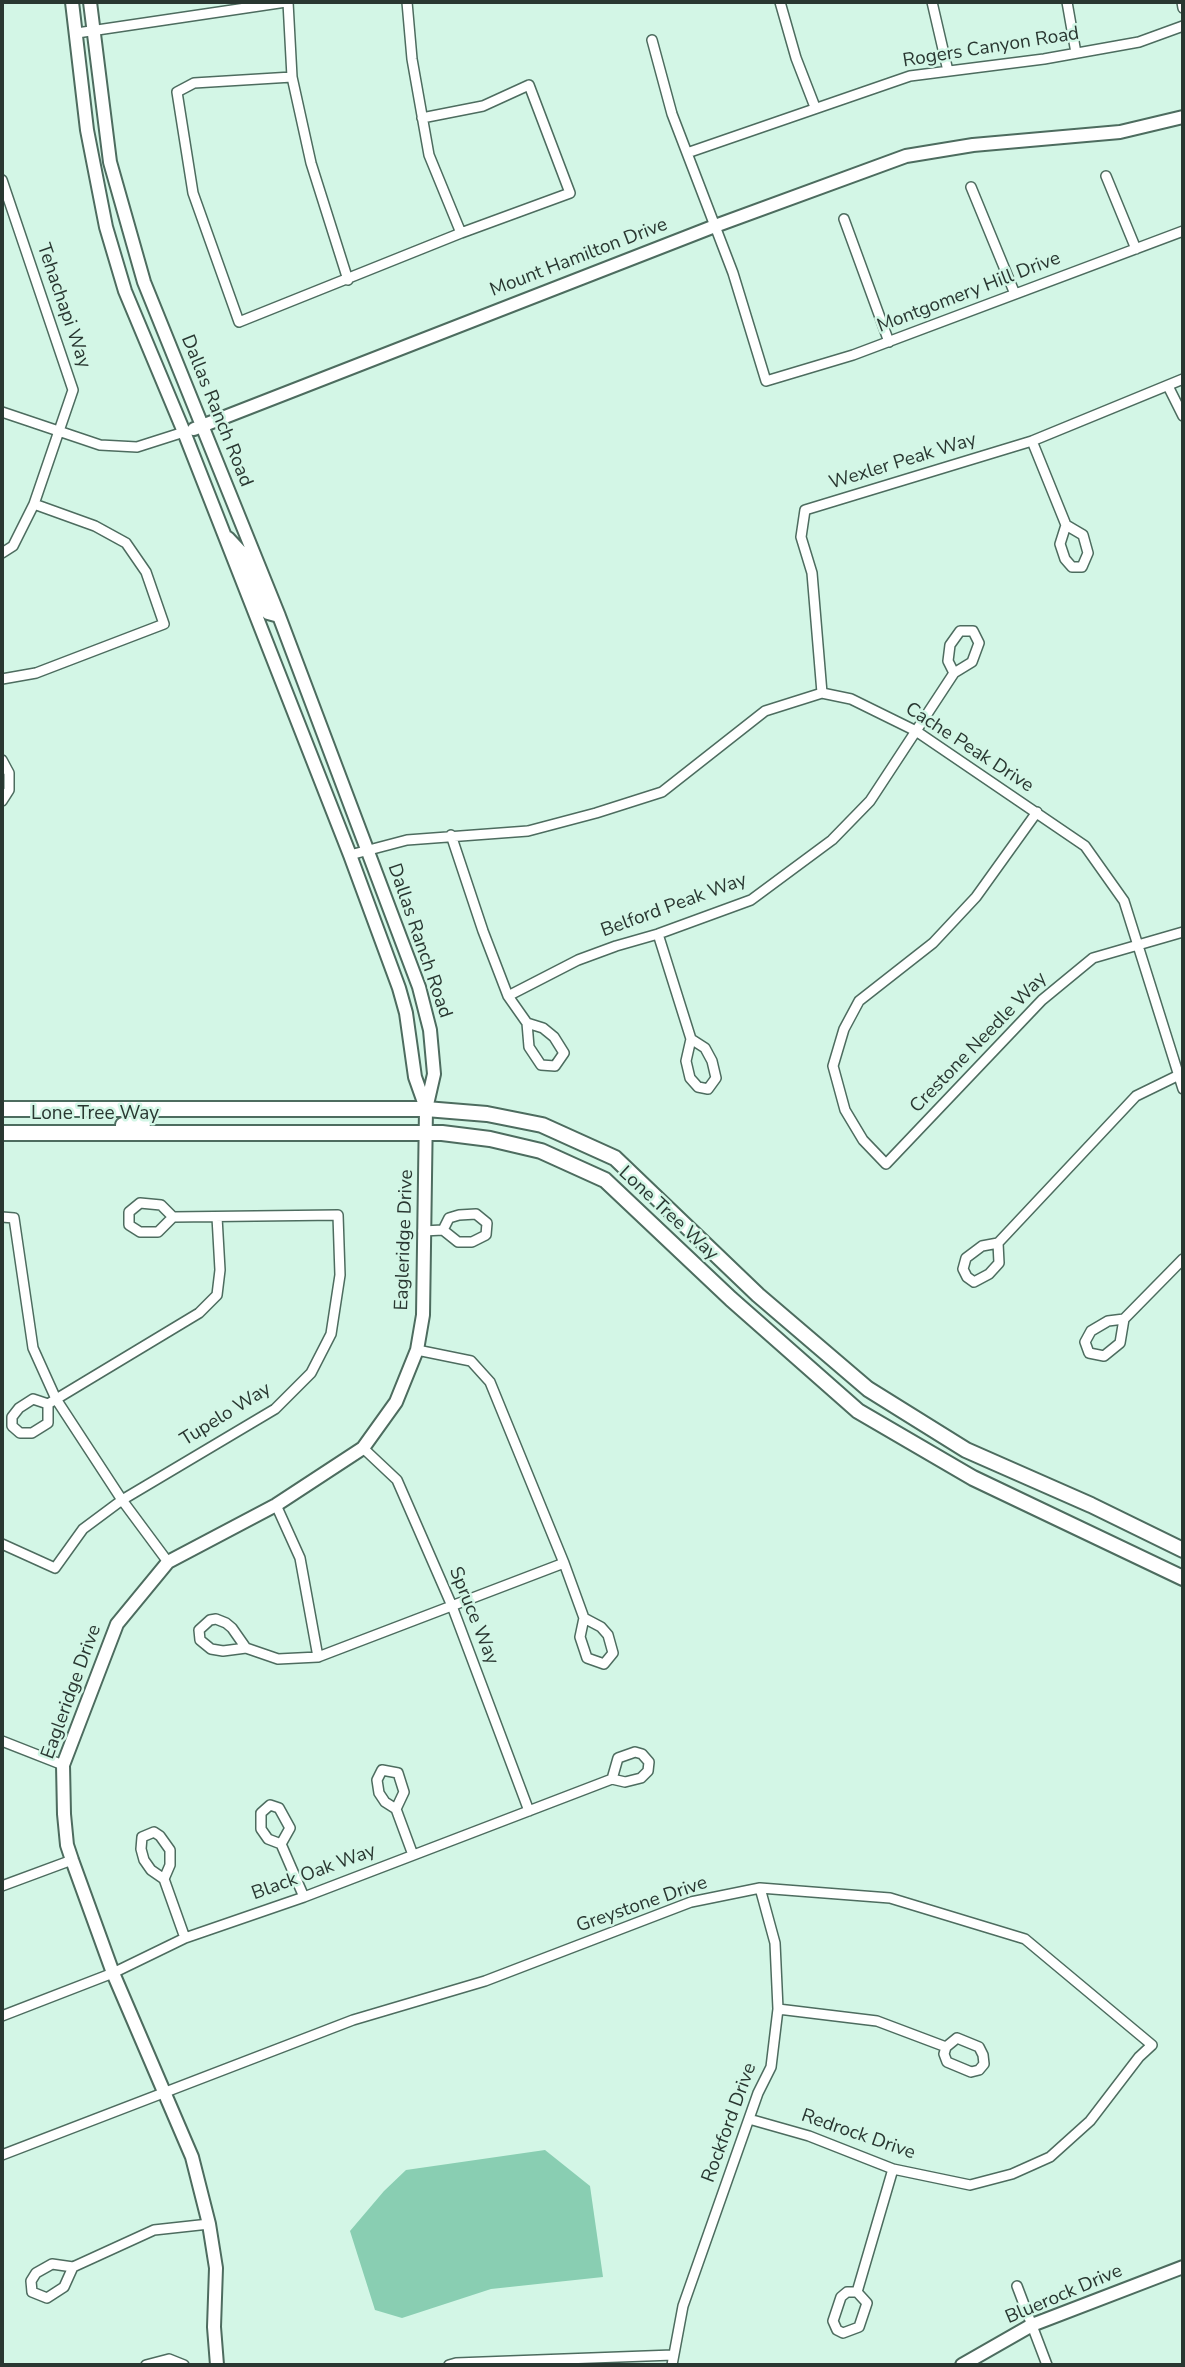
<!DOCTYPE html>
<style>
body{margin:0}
#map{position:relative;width:1185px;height:2367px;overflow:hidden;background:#d3f6e6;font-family:"Nunito Sans",sans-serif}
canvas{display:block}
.frame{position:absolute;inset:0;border:4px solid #293731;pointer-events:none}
</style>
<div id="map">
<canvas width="1185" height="2367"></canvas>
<div class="frame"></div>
</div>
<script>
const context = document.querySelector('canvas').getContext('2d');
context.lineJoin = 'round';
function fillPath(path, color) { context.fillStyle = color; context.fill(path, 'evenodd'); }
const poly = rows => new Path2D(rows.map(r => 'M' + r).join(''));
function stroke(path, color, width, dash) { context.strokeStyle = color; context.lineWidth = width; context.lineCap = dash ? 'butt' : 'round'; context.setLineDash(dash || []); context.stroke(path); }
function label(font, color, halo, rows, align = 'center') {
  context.font = font + ' "Nunito Sans",sans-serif'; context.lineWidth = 5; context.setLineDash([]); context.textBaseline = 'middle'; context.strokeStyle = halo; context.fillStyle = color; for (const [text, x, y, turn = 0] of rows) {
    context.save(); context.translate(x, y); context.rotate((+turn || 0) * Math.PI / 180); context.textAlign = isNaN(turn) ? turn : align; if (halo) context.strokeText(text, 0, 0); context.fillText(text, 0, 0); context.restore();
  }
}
fillPath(poly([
 [545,2150,590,2186,603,2277,491,2289,402,2318,375,2310,350,2231,384,2191,406,2170]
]), '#89ceb2');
const street = poly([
 [288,2,292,77,311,163,348,280],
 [407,2,412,59,429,155,461,233],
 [780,2,796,58,815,107],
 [932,2,948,71],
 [1067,2,1076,53],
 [1182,2,1183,8],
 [77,33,286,2],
 [652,40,672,114,733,273,766,381,853,355,1183,231],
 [292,77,194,83,177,92,193,193,239,322,461,233,570,193,529,85,483,106,422,118],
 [687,153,910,76,1044,59,1139,42,1183,26],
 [1106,176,1136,249],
 [2,180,73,390,34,504,13,546,2,553],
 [971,187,1015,294],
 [844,219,889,342],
 [1168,386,1183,416],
 [2,412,100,445,137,447,184,432],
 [1032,441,1066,525,1083,535,1088,553,1082,567,1072,567,1065,559,1060,544,1066,525],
 [2,679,36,673,164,624,146,572,126,543,95,526,34,504],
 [822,693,812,573,801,537,805,510,1032,441,1183,379],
 [2,760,9,773,9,790,2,801],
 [1037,812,976,897,933,943,859,1001,844,1029,833,1066,845,1110,863,1140,886,1164,1042,1000,1093,958,1183,932],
 [451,835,483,931,508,996,527,1023,529,1047,541,1065,555,1066,564,1053,554,1037,543,1028,527,1023],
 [350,855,407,840,528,831,596,813,662,792,765,711,822,693,851,699,916,731,1085,846,1124,901,1183,1089],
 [658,934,691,1039,686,1061,690,1078,698,1087,708,1089,716,1078,712,1061,705,1048,691,1039],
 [508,996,578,960,616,946,658,934,751,900,832,840,870,801,954,673,972,662,979,643,973,631,960,631,950,645,948,661,954,673],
 [2,1217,14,1218,33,1348,56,1399,122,1500,168,1562],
 [423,1231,443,1230,458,1242,472,1242,486,1235,487,1223,476,1214,459,1215,449,1218,443,1230],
 [998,1243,999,1263,989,1274,974,1282,967,1277,963,1269,966,1258,982,1246,998,1243,1136,1096,1179,1075],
 [1124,1319,1108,1321,1091,1331,1085,1342,1089,1353,1104,1356,1120,1343,1124,1319,1183,1259],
 [417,1350,471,1361,490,1382,564,1563,584,1618,580,1637,587,1658,604,1664,613,1653,608,1635,601,1627,584,1618],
 [48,1404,48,1423,32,1433,20,1433,12,1426,12,1417,19,1408,33,1399,48,1404,199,1313,217,1295,220,1270,217,1217],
 [363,1448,397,1480,452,1606,529,1811],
 [276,1505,300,1558,318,1657],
 [2,1544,55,1568,83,1529,122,1500,275,1409,311,1373,331,1334,340,1275,338,1215,173,1217,158,1232,140,1232,129,1225,129,1212,140,1203,161,1205,173,1217],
 [246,1648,232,1628,226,1623,216,1619,210,1620,199,1630,200,1640,211,1649,223,1651,246,1648,278,1659,318,1657,564,1563],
 [2,1741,63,1765],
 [396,1809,404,1792,398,1773,382,1770,377,1780,379,1793,385,1802,396,1809,413,1855],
 [281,1844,290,1828,279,1808,270,1805,261,1813,261,1829,268,1839,281,1844,304,1897],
 [164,1879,170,1865,170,1850,160,1836,154,1832,142,1837,141,1849,144,1860,151,1870,164,1879,185,1938],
 [2,1886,72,1860],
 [778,2009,877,2021,946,2047],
 [2,2016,113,1973,185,1938,304,1897,612,1779,625,1782,641,1778,648,1771,649,1762,642,1754,635,1752,618,1758,612,1779],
 [957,2038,979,2047,983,2055,984,2064,979,2070,971,2072,947,2062,944,2054,946,2047,957,2038],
 [2,2155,353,2020,485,1981,691,1902,760,1888,890,1898,1025,1939,1152,2045,1139,2057,1090,2121,1050,2157,1012,2174,970,2185,893,2169,809,2136,749,2119],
 [73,2267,64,2287,47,2298,32,2292,31,2281,36,2273,52,2264,73,2267,154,2230,209,2224],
 [1017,2286,1047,2365],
 [847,2292,857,2292,867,2303,859,2327,843,2333,837,2330,833,2321,841,2297,847,2292],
 [857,2292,893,2169],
 [146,2365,169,2359,184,2365],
 [449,2365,456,2363,673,2355],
 [672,2365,683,2306,758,2093,771,2067,778,2009,775,1943,760,1888]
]);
const secondary = poly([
 [72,2,87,130,106,227,125,291,184,432,350,855,399,988,406,1013,415,1077,426,1108],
 [90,2,110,162,144,282,279,616,419,987,430,1030,434,1074,426,1109,423,1315,417,1350,396,1402,363,1448,276,1505,168,1562,117,1624,63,1765,64,1814,67,1845,72,1860,113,1973,192,2157,209,2224,216,2268,214,2327,217,2365],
 [194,429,715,226,906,156,973,145,1120,132,1183,117],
 [228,538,242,553,264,609,268,613,279,616],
 [962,2365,1032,2325,1183,2267]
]);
const primary = poly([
 [2,1109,426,1109,487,1114,542,1125,615,1158,758,1295,868,1389,966,1450,1091,1505,1183,1550],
 [123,1125,143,1122,148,1118,152,1109],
 [2,1133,442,1133,490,1139,541,1151,605,1180,731,1299,858,1411,973,1478,1183,1578]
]);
stroke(street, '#4d6c5f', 12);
stroke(secondary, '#4d6c5f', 16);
stroke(primary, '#4d6c5f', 18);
stroke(street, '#fff', 9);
stroke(secondary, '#fff', 12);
stroke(primary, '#fff', 14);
label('19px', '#293731', '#d3f6e6', [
 ["Rogers Canyon Road",991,48,-9],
 ["Mount Hamilton Drive",579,258,-21],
 ["Montgomery Hill Drive",969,293,-21],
 ["Tehachapi Way",63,306,71],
 ["Dallas Ranch Road",216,411,68],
 ["Wexler Peak Way",903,462,-17],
 ["Cache Peak Drive",969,748,33],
 ["Belford Peak Way",674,906,-20],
 ["Dallas Ranch Road",419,941,71],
 ["Crestone Needle Way",979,1043,-46],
 ["Lone Tree Way",95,1114],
 ["Lone Tree Way",668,1214,43],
 ["Eagleridge Drive",405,1240,-88],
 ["Tupelo Way",226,1415,-32],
 ["Spruce Way",473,1616,68],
 ["Eagleridge Drive",72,1692,-70],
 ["Black Oak Way",314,1873,-20],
 ["Greystone Drive",642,1905,-19],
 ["Rockford Drive",730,2123,-70],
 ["Redrock Drive",858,2135,19],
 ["Bluerock Drive",1064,2295,-23]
]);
</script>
